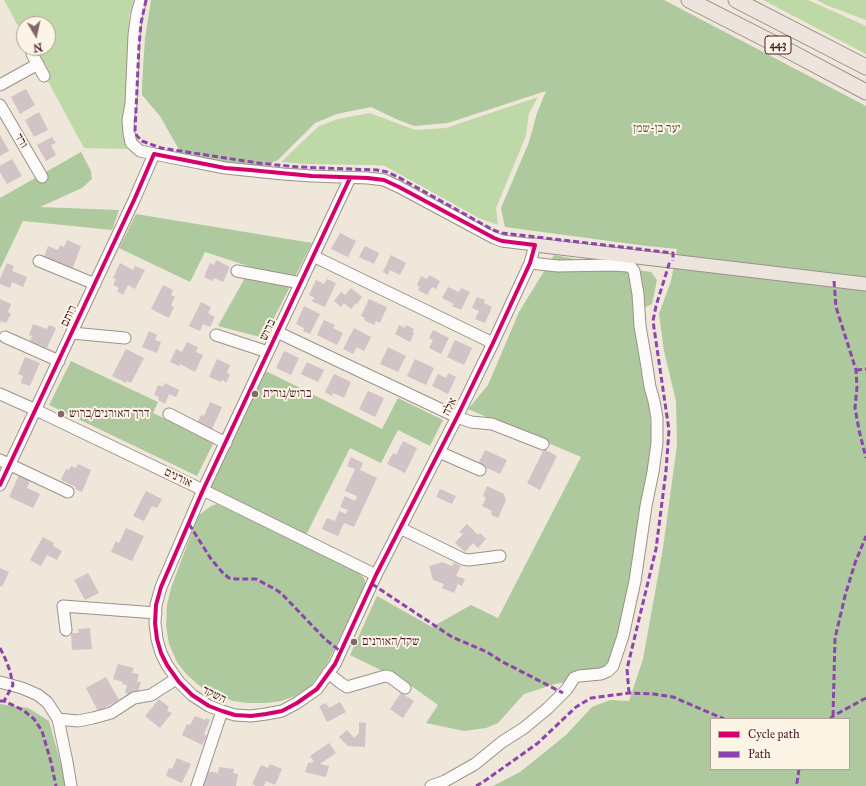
<!DOCTYPE html>
<meta charset="utf-8">
<style>
body{margin:0}
#map{position:relative;width:866px;height:786px;overflow:hidden;background:#efe7d9;font-family:"IM FELL Great Primer",serif}
canvas{display:block}
.legend{position:absolute;left:710px;top:718px;width:140px;height:52px;box-sizing:border-box;background:#fcf5e5;border:1px solid #b59f9b;margin:0;padding:5px 7px;list-style:none;font-size:12px;color:#4a1f2b}
.legend li{display:flex;align-items:center;gap:8px;height:20px}
.legend b{width:20px;border:1px solid #b59f9b}
.north{position:absolute;left:16px;top:16px;width:40px;height:40px;box-sizing:border-box;background:#fcf5e5;border:1px solid #b59f9b;border-radius:50%;rotate:171deg;font-size:11px;font-weight:700;line-height:16px;text-align:center;color:#4a1f2b}
.north::after{content:'';display:block;margin:auto;width:14px;height:18px;background:#846568;clip-path:polygon(50% 0,100% 100%,50% 72%,0 100%)}
</style>
<div id="map">
<canvas width="866" height="786"></canvas>
<ul class="legend">
<li><b style="height:5px;background:#d6006c"></b>Cycle path</li>
<li><b style="height:5px;background:#8e44ad"></b>Path</li>
</ul>
<div class="north">N</div>
</div>
<script>
const context = document.querySelector('canvas').getContext('2d');
context.lineJoin = 'round';
function fillPath(path, color) { context.fillStyle = color; context.fill(path, 'evenodd'); }
const poly = rows => new Path2D(rows.map(r => 'M' + r).join(''));
function stroke(path, color, width, dash) { context.strokeStyle = color; context.lineWidth = width; context.lineCap = dash ? 'butt' : 'round'; context.setLineDash(dash || []); context.stroke(path); }
function label(font, color, halo, rows, align = 'center') {
  context.font = font + ' "IM FELL Great Primer","Frank Ruhl Libre",serif'; context.lineWidth = 4; context.setLineDash([]); context.textBaseline = 'middle'; context.strokeStyle = halo; context.fillStyle = color; for (const [text, x, y, turn = 0] of rows) {
    context.save(); context.translate(x, y); context.rotate((+turn || 0) * Math.PI / 180); context.textAlign = isNaN(turn) ? turn : align; if (halo) context.strokeText(text, 0, 0); context.fillText(text, 0, 0); context.restore();
  }
}
fillPath(poly([
 [4,0,134,0,129,16,125,133,127,149,84,148,30,48,48,48,48,24,24,24,24,37],
 [763,0,808,0,866,26,866,54],
 [817,0,866,0,866,20,826,5],
 [538,97,529,113,526,136,496,208,498,225,479,218,385,166,372,165,306,164,281,162,319,126,338,119,370,113,415,130,446,128]
]), '#bfd8a7');
fillPath(poly([
 [151,0,664,0,866,106,866,786,493,786,520,772,566,735,592,707,610,700,629,701,643,659,663,548,677,445,676,401,664,351,659,314,671,281,677,249,647,246,505,227,501,208,529,142,537,113,546,91,448,123,414,126,396,119,371,107,337,114,315,123,278,160,262,167,252,167,182,155,160,116,142,95,142,85,145,38],
 [711,719,849,719,849,769,711,769],
 [81,152,91,171,92,179,82,188,40,207,119,210,112,230,23,221,0,269,0,198],
 [136,214,312,243,264,338,218,326,251,267,205,252,190,282,119,248],
 [554,255,616,267,651,272,657,280,652,304,638,311,649,403,652,439,649,479,634,567,610,665,602,677,555,684,524,694,498,723,486,728,464,731,426,723,438,705,407,683,350,655,377,596,432,627,471,605,498,618,581,457,468,409,488,385,519,312],
 [71,361,158,402,153,413,214,442,197,476,49,405],
 [266,371,382,429,398,398,443,420,430,446,398,430,381,463,350,448,306,535,209,486],
 [217,504,359,573,364,578,366,584,327,664,310,687,296,696,281,701,267,703,248,703,233,701,217,695,201,687,187,675,177,662,169,644,166,626,167,605,171,588,198,516,203,512,211,506],
 [0,704,28,708,49,721,67,786,0,786]
]), '#aec99e');
fillPath(poly([
 [26,89,35,105,20,114,11,97],
 [39,112,48,130,34,137,25,120],
 [0,135,9,151,0,156],
 [52,137,56,143,51,145,56,155,46,161,37,145],
 [12,159,22,176,7,184,0,172,0,166],
 [340,233,356,241,348,257,331,249],
 [67,240,81,246,72,270,43,259,48,246,58,250,60,245,64,247],
 [365,246,379,253,374,264,359,257],
 [391,255,406,263,400,275,390,270,388,275,383,272],
 [216,260,230,267,223,282,214,278,212,281,204,277,210,263,214,265],
 [7,263,14,266,12,271,27,277,23,287,12,282,10,288,0,284,0,279],
 [120,263,133,270,135,266,145,270,135,289,128,285,123,295,117,291,119,288,113,285,116,279,113,278],
 [429,275,440,281,436,289,432,287,427,295,418,290,420,287,417,285,421,276,427,279],
 [327,279,336,283,325,307,311,301,315,298,309,295,316,280,324,284],
 [163,285,173,290,171,295,175,297,171,305,174,307,169,318,151,309],
 [448,287,459,292,461,288,470,292,461,310,452,306,454,304,442,298],
 [351,288,362,297,357,304,356,303,351,309,344,303,341,307,334,301,341,292,345,295],
 [477,297,485,300,484,303,492,307,485,323,475,319,479,311,472,308],
 [0,299,11,304,8,312,11,314,6,323,1,321,0,324],
 [369,299,387,307,380,323,376,321,374,325,364,320,365,318,361,316],
 [201,302,211,307,208,313,215,317,210,327,203,324,200,331,189,326],
 [304,306,320,314,310,334,303,331,304,328,296,324],
 [324,320,335,325,333,328,343,333,337,345,317,335],
 [33,324,47,329,49,325,56,328,47,348,30,341,32,336,29,335],
 [399,325,405,328,406,325,414,329,412,332,414,333,410,342,395,334],
 [354,328,371,337,364,351,357,347,353,354,343,349],
 [433,330,449,338,441,354,429,348,433,340,429,338],
 [149,331,157,335,155,340,161,342,157,353,142,347],
 [455,340,472,348,464,365,447,357],
 [187,342,198,347,196,352,203,355,195,372,180,364,179,366,170,362,176,349,182,352],
 [388,347,406,356,398,372,380,364],
 [126,349,144,358,131,383,127,381,126,383,112,376],
 [284,351,299,358,291,375,276,368],
 [25,357,40,363,30,386,21,383,23,376,18,374],
 [217,359,230,365,227,373,230,375,226,383,222,379,221,382,209,377],
 [415,359,434,368,426,385,407,376],
 [307,362,324,370,318,382,301,374],
 [448,373,456,377,448,394,432,386,438,374,446,378],
 [334,374,351,382,344,398,333,393,332,396,325,392],
 [165,383,179,390,176,397,169,394,165,404,158,400,159,397,154,395,158,385,163,387],
 [368,391,384,398,375,417,359,409],
 [210,402,222,407,212,429,197,423,201,415,204,416],
 [403,441,417,448,405,473,387,464,393,453,396,455],
 [544,449,557,456,540,490,527,483],
 [485,450,507,460,500,474,478,464],
 [351,457,363,463,360,470,377,478,354,527,344,523,338,536,322,529,327,518,335,521,339,511,346,514,348,510,340,507,345,496,355,501,357,496,345,491,355,469,347,466],
 [78,464,91,470,82,492,75,489,76,487,61,480,66,469,69,470,71,466,76,468],
 [19,475,30,480,27,488,40,494,33,508,9,497],
 [487,486,504,494,506,500,498,518,491,515,492,511,482,506,486,498,483,496],
 [440,489,456,496,452,504,436,497],
 [146,491,162,499,157,508,152,506,144,521,133,516],
 [467,524,478,535,480,533,486,539,478,548,473,543,465,552,455,543,463,534,459,532],
 [126,528,144,536,132,561,111,552,116,541,119,543],
 [43,537,54,543,53,546,62,551,57,560,47,555,41,566,30,560],
 [442,562,452,566,454,563,461,566,456,576,465,579,462,586,458,584,454,593,442,588,444,584,433,580,429,566],
 [0,568,9,572,2,587,0,586],
 [88,573,99,593,85,600,74,580],
 [90,628,92,649,72,650,71,633,79,633,78,629],
 [118,664,134,668,132,673,139,674,137,682,141,682,137,696,125,693,127,685,122,684,123,682,113,679],
 [106,677,119,700,98,711,86,688],
 [401,693,414,701,403,718,390,709],
 [159,699,169,707,167,711,172,713,160,728,145,716],
 [340,702,346,712,327,722,319,706,326,703,329,708],
 [195,716,205,720,206,718,210,720,204,734,207,736,202,745,182,735,187,724,190,725],
 [359,722,366,723,365,747,348,746,339,737,347,730,354,738,359,733],
 [329,743,336,753,320,764,329,766,326,777,305,772,308,763,314,762,310,756],
 [177,758,191,764,182,783,166,776,169,768,172,769],
 [270,764,282,769,275,785,266,781,264,786,256,786,252,784,261,765,268,768],
 [219,767,234,769,233,773,238,774,236,786,203,786,206,771,218,773]
]), '#d1c3c6');
const minor = poly([
 [141,0,137,13,134,35,131,104,128,120,129,133,131,143,140,151,154,154,225,168,283,174,312,176,368,178,384,180,399,187,494,238,502,241,535,245,530,263,493,343,457,417,376,575,335,664,317,689,297,703,282,711,266,714,251,716,235,715,222,711,209,706,192,695,179,682,167,665,161,653,157,639,155,623,156,605,161,587,203,490,350,178],
 [32,54,44,76],
 [0,85,38,64],
 [0,105,42,177],
 [313,256,493,343],
 [39,261,95,284],
 [237,271,301,283],
 [277,332,457,417,471,422,492,424,543,444],
 [72,333,125,338],
 [216,335,268,352],
 [5,337,59,361],
 [0,394,36,410,203,490,376,575],
 [169,414,226,443],
 [439,452,480,470],
 [0,460,68,492],
 [0,485,135,198,154,154],
 [400,528,463,559,469,560,500,556],
 [66,630,63,606,156,613],
 [328,673,342,684,347,687,385,676,390,677,405,688],
 [0,682,22,688,38,695,47,702,53,711,58,719,67,762,71,786],
 [58,719,78,721,93,718,111,713,134,698,151,695,176,679],
 [197,786,222,711],
 [431,786,445,781,475,764,502,742,524,728,548,708,567,689,574,678,579,676,601,674,608,671,613,666,623,636,635,581,646,506,653,472,657,443,657,418,654,401,650,387,646,361,640,326,638,294,634,271,631,267,627,266,613,265,558,266,530,263]
]);
const major = poly([
 [535,245,866,284]
]);
const highway = poly([
 [689,0,791,52,866,92],
 [736,0,866,67]
]);
stroke(minor, '#9b918b', 13);
stroke(major, '#9b918b', 15);
stroke(highway, '#9b918b', 17);
stroke(minor, '#fdfbf9', 11);
stroke(major, '#ede5dd', 13);
stroke(highway, '#ede5dd', 15);
stroke(poly([
 [146,0,141,23,139,46,135,131,137,136,142,141,161,148,258,163,298,167,377,170,387,172,398,177,493,230,502,233,673,253,673,261],
 [834,281,836,307,856,370,857,387,855,408,859,430,866,458],
 [856,370,866,369],
 [189,524,211,559,222,572,229,578,236,579,256,579,273,588,281,593,325,639,340,651],
 [372,584,452,637,487,652,501,661,563,693],
 [0,648,5,658,10,671,13,685,4,701],
 [629,693,627,669,656,549,666,471,669,430,653,321,656,306,670,261],
 [0,701,4,701,23,710,34,719,42,731,51,762,56,786],
 [833,716,835,638,845,596,855,563,866,536],
 [830,719,833,716,866,698],
 [799,769,797,783,799,786],
 [476,786,486,780,538,743,576,707,591,698,629,693,654,694,673,697,724,719]
]), '#8e44ad', 3, [6, 3]);
stroke(poly([
 [0,485,135,198,154,154,225,168,250,170,312,176,368,178,384,180,399,187,494,238,502,241,535,245,530,263,493,343,457,417,376,575,335,664,317,689,297,703,282,711,266,714,251,716,235,715,222,711,209,706,192,695,179,682,167,665,161,653,157,639,155,623,156,605,161,587,203,490,350,178]
]), '#d6006c', 4);
for (const [x, y, r, color] of [
 [255,394,4,"#846568"],
 [61,414,4,"#846568"],
 [354,642,4,"#846568"]
]) { const dot = new Path2D(); dot.arc(x, y, r, 0, 2 * Math.PI); context.fillStyle = color; context.fill(dot); stroke(dot, '#fcf5e5', 1.5); }
for (const [x, y, w] of [
 [778,45,26]
]) { const box = new Path2D(); box.roundRect(x - w / 2, y - 9, w, 18, 3); context.fillStyle = '#fcf5e5'; context.fill(box); stroke(box, '#4a1f2b', 1); }
label('bold 11px', '#4a1f2b', null, [
 ["443",778,45]
]);
label('12px', '#615344', '#fcf5e5', [
 ["יער בן-שמן",657,129]
]);
label('12px', '#4a1f2b', '#fcf5e5', [
 ["ורד",21,141,60],
 ["רותם",69,316,-65],
 ["ברוש",268,330,-65],
 ["אלה",450,407,-63],
 ["אורנים",178,478,26],
 ["השקד",214,695,26]
]);
label('12px', '#4a1f2b', '#fcf5e5', [
 ["ברוש/נורית",263,394],
 ["דרך האורנים/ברוש",69,414],
 ["שקד/האורנים",362,642]
], 'left');
</script>
